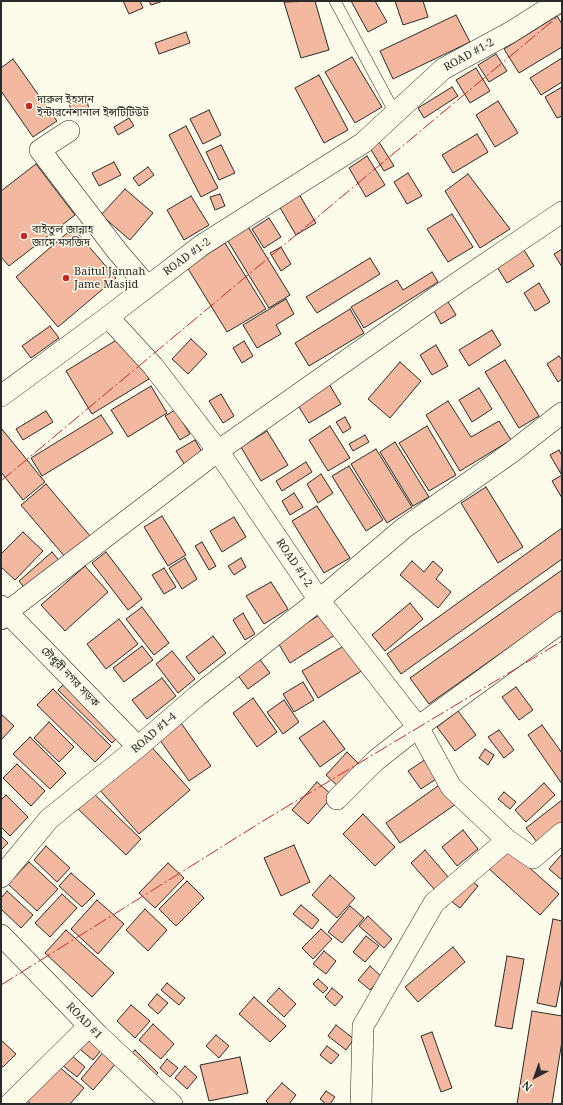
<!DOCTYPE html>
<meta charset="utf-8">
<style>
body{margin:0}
#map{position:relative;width:563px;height:1105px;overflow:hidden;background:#fdfbea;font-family:"Noto Serif",serif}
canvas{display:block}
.frame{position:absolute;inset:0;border:2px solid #2b2b2b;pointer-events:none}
.north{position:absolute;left:515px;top:1057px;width:40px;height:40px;-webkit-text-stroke:3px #fdfbea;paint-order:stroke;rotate:221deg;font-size:11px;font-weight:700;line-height:16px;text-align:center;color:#2b2b2b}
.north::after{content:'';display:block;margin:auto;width:14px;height:18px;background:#2b2b2b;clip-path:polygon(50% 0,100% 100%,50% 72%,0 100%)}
</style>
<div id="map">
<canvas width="563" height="1105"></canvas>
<div class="frame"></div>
<div class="north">N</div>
</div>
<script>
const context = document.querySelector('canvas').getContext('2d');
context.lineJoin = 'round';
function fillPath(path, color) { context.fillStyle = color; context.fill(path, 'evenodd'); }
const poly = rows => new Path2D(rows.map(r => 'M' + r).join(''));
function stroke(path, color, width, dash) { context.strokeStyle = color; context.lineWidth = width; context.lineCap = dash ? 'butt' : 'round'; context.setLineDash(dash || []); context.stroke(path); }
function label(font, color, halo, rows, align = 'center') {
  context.font = font + ' "Noto Serif","Noto Sans Bengali",serif'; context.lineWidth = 3; context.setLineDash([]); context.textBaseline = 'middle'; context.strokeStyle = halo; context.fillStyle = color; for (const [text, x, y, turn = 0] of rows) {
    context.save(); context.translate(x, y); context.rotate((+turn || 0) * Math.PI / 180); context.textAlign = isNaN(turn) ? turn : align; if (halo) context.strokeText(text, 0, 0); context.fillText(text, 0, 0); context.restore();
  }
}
const building = poly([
 [123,1,140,1,143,8,129,14,123,1],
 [149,1,163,1,151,5,149,1],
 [315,1,329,50,301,58,284,2,315,1],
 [351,1,375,1,387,22,368,32,351,1],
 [395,1,423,1,428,17,403,25,395,1],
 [456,15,470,42,393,79,380,51,456,15],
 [557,16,562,24,562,47,519,73,504,49,557,16],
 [186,32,190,43,159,54,155,43,186,32],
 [496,54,507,71,489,82,478,65,496,54],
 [352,57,382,107,355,123,325,72,352,57],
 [562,58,562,82,541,95,530,78,562,58],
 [13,59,57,121,33,137,1,91,1,68,13,59],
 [476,68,490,91,470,103,456,80,476,68],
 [319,75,348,130,324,143,295,88,319,75],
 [452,87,458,96,424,118,418,108,452,87],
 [562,87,562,116,557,118,545,97,562,87],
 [86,97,89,109,71,113,69,101,86,97],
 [498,101,518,133,495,147,476,115,498,101],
 [209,110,221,135,203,144,190,119,209,110],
 [129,118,134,126,118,135,114,127,129,118],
 [186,126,218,188,201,197,169,135,186,126],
 [477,134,488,152,453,173,442,155,477,134],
 [379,142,394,166,384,171,370,148,379,142],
 [221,145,235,173,219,180,206,152,221,145],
 [367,156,385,185,366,197,349,168,367,156],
 [114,162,121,175,99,186,92,173,114,162],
 [36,164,75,215,9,266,1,257,1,191,36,164],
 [148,167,154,175,139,186,133,178,148,167],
 [408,173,422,196,407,204,394,182,408,173],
 [468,174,510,229,480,248,445,191,468,174],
 [125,189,153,213,130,240,101,215,125,189],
 [220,194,225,206,215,210,210,197,220,194],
 [299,194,316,223,296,235,279,206,299,194],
 [191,196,209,225,184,240,167,210,191,196],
 [452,214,473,247,448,262,427,229,452,214],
 [269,218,281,237,264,248,252,229,269,218],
 [247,225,290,295,269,308,226,238,247,225],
 [73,228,116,278,58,327,16,277,73,228],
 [225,243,266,309,227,332,187,267,225,243],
 [281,247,291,264,281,271,270,253,281,247],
 [562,249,562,267,554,254,562,249],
 [524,250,534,266,507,283,497,267,524,250],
 [370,258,380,274,317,313,306,297,370,258],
 [432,272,438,282,364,328,351,307,397,280,403,290,432,272],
 [539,283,550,302,535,311,524,293,539,283],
 [286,299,294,314,276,325,281,334,257,348,243,325,286,299],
 [447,300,456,315,441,324,433,309,447,300],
 [350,309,364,333,309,366,295,343,350,309],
 [50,326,59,338,31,358,22,346,50,326],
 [492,330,501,345,469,366,459,350,492,330],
 [123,336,149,379,92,414,66,371,123,336],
 [191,339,207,354,188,374,172,359,191,339],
 [244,341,253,356,242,363,233,348,244,341],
 [436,345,448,366,432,375,420,355,436,345],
 [559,356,562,360,562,379,558,382,547,364,559,356],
 [505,360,539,416,519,428,485,372,505,360],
 [400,362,421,381,390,418,368,399,400,362],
 [329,384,341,404,309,423,297,404,329,384],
 [151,386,167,413,128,437,111,410,151,386],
 [479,388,492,409,472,422,459,400,479,388],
 [221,394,234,416,223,423,209,401,221,394],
 [448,401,471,437,499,421,511,440,460,471,426,415,448,401],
 [175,410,190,434,180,440,165,416,175,410],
 [46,411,53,422,23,440,16,429,46,411],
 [101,415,113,433,42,476,31,458,101,415],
 [345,417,351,428,343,433,336,422,345,417],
 [330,426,350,458,328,471,309,440,330,426],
 [427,426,456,475,429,491,399,443,427,426],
 [1,428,45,482,23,500,1,472,1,428],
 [267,431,288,465,261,481,241,447,267,431],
 [365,435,369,442,353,451,349,444,365,435],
 [195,440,206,459,188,470,176,451,195,440],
 [395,442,429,497,413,506,380,452,395,442],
 [376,449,412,507,387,523,351,464,376,449],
 [559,450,562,456,561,474,550,455,559,450],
 [306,462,312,472,282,491,276,481,306,462],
 [349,466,383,520,366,531,332,476,349,466],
 [321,474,333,493,318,503,307,484,321,474],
 [562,475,562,498,552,481,562,475],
 [46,484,96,543,71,564,21,505,46,484],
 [486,487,523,547,498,563,461,503,486,487],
 [294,493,303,507,290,515,282,501,294,493],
 [317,506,350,558,324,573,292,521,317,506],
 [162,516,186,555,168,566,144,527,162,516],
 [234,517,246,537,222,552,210,531,234,517],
 [562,528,562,559,401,674,387,654,562,528],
 [23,532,43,551,15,580,1,567,1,554,23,532],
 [202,542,216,566,209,570,195,546,202,542],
 [52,552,63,565,29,594,19,581,52,552],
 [106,552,142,599,128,610,92,563,106,552],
 [185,558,197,579,182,589,169,568,185,558],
 [241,558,246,567,234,575,228,566,241,558],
 [412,561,424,572,433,561,443,570,436,579,451,592,438,608,400,575,412,561],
 [85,566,108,592,65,631,41,605,85,566],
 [164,568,176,587,164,594,152,575,164,568],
 [562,570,562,610,429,704,410,678,562,570],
 [271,582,288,609,264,624,246,596,271,582],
 [410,603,423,619,385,651,372,635,410,603],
 [142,607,169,643,154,655,126,619,142,607],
 [326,611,338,633,290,663,277,641,326,611],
 [243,613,255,634,245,640,233,620,243,613],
 [119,619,138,644,106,669,87,644,119,619],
 [213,636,226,653,199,674,186,657,213,636],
 [347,644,363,670,318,698,302,671,347,644],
 [142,646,153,660,124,682,113,668,142,646],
 [172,651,195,679,178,693,156,664,172,651],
 [258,657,270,673,248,689,236,673,258,657],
 [162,678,176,696,147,719,132,700,162,678],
 [68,680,122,733,112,743,58,690,68,680],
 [303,682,314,700,294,712,283,694,303,682],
 [516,687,533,710,519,720,502,697,516,687],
 [53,689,111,746,95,762,37,705,53,689],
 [253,698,277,732,257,747,233,713,253,698],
 [284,700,299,722,283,734,267,712,284,700],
 [458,711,476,735,455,751,437,727,458,711],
 [1,714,14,726,1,740,1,714],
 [179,720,211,766,189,781,157,736,179,720],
 [324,721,345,749,320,767,299,738,324,721],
 [49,722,74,747,59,762,34,738,49,722],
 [542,725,562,753,562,784,528,735,542,725],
 [499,730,514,750,504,758,488,737,499,730],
 [30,737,66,773,50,789,13,754,30,737],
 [148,743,190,790,139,834,97,787,148,743],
 [485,749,494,755,488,765,479,758,485,749],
 [347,752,363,768,342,790,326,775,347,752],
 [426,759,439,777,421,789,408,771,426,759],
 [17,764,45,791,31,806,3,778,17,764],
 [317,782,333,796,308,824,292,810,317,782],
 [442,783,456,804,400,843,386,823,442,783],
 [544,783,555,795,526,822,515,810,544,783],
 [90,790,141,839,126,855,75,806,90,790],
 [504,792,516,802,510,809,498,799,504,792],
 [6,795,28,817,10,836,1,827,1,800,6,795],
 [562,800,562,823,537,842,526,828,562,800],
 [363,814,395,847,375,866,343,834,363,814],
 [463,830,478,849,457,866,442,847,463,830],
 [1,836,8,843,1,850,1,836],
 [294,845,310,882,281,896,264,858,294,845],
 [46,846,70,868,57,882,34,860,46,846],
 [505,846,559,894,540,915,487,867,505,846],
 [425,850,449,878,435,890,411,863,425,850],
 [562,854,562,880,549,869,562,854],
 [29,862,58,889,37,911,8,884,29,862],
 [168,863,184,878,155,908,139,893,168,863],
 [71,873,95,894,82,907,59,886,71,873],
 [330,875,355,898,337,918,312,895,330,875],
 [469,879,478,886,460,908,451,901,469,879],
 [187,881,204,898,176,926,159,909,187,881],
 [7,891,33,915,21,928,1,909,1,898,7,891],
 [62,894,77,908,50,937,35,923,62,894],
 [97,900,124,924,98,954,71,929,97,900],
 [301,905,319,920,312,929,293,914,301,905],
 [350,906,364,918,342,943,328,932,350,906],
 [145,909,167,930,148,951,126,930,145,909],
 [368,916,392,939,384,948,359,926,368,916],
 [553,919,562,921,562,976,556,1007,537,1003,553,919],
 [321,929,332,939,313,959,302,948,321,929],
 [66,930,114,973,92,997,45,953,66,930],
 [366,936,379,946,365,962,353,952,366,936],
 [453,947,465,962,418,1002,405,987,453,947],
 [324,951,336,961,326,974,313,964,324,951],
 [507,956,524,959,512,1029,495,1026,507,956],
 [370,966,382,977,370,990,358,980,370,966],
 [318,979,328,988,323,993,313,984,318,979],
 [167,983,185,998,179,1005,161,990,167,983],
 [279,988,296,1004,284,1017,267,1001,279,988],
 [332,988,343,997,335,1006,325,997,332,988],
 [157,994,168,1003,158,1014,148,1005,157,994],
 [254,997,286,1026,270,1042,239,1014,254,997],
 [131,1005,150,1021,135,1038,117,1021,131,1005],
 [532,1011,562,1016,562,1041,552,1104,517,1104,532,1011],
 [153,1024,174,1044,161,1059,139,1040,153,1024],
 [336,1025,354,1039,346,1050,328,1036,336,1025],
 [432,1032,452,1088,441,1092,421,1036,432,1032],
 [88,1033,104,1047,93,1060,76,1046,88,1033],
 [216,1035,229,1046,219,1058,206,1046,216,1035],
 [1,1040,16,1054,3,1067,1,1066,1,1040],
 [327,1046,339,1055,331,1064,320,1055,327,1046],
 [105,1050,118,1061,93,1090,81,1079,105,1050],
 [135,1050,158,1073,152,1079,128,1057,135,1050],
 [71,1055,85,1067,77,1077,62,1065,71,1055],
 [240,1057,248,1093,209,1101,200,1065,240,1057],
 [167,1059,178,1068,170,1077,160,1068,167,1059],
 [57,1065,84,1088,70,1104,31,1104,26,1100,57,1065],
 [185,1066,197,1077,187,1089,175,1078,185,1066],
 [282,1083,296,1095,289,1104,269,1104,266,1101,282,1083],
 [326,1091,335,1097,330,1104,326,1104,320,1099,326,1091]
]);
fillPath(building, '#f2b8a0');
stroke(building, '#2b2b2b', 1);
const lane = poly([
 [335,1,395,113]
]);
const street = poly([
 [69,131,40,150,117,251,147,286],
 [108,317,153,366,218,451,319,600,418,727,451,787,507,840,434,903,363,1026,361,1104],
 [1,396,108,317,202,245,363,143,443,69,511,32,560,1],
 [1,606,138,747],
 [1,619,7,612,218,451,435,298,562,212],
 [337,799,375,761,418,727,562,622],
 [507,840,533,858,562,833],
 [1,877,49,819,138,747,197,696,319,600,404,528,512,452,562,413],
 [1,935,98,1035,172,1104],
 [10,1104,89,1026]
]);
stroke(lane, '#2b2b2b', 12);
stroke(street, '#2b2b2b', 22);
stroke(lane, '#fdfbea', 11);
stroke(street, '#fdfbea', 21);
stroke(poly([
 [1,481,562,13],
 [1,985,263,821,562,641]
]), '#c62828', 1, [14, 3, 2, 3]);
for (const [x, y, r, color] of [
 [29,106,4,"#c62828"],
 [24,236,4,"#c62828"],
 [66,278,4,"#c62828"]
]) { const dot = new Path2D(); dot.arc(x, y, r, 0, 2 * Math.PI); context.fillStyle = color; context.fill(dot); stroke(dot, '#fdfbea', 1.5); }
label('11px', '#2b2b2b', '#fdfbea', [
 ["ROAD #1-2",469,55,-29],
 ["ROAD #1-2",187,257,-36],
 ["ROAD #1-2",294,563,56],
 ["চৌধুরী নগর সড়ক",70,677,46],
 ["ROAD #1-4",154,733,-41],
 ["ROAD #1",84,1021,46]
]);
label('11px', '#2b2b2b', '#fdfbea', [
 ["দারুল ইহসান",37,100],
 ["ইন্টারনেশানাল ইন্সটিটিউট",37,113],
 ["বাইতুল জান্নাহ",32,230],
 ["জামে মসজিদ",32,243],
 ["Baitul Jannah",74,272],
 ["Jame Masjid",74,285]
], 'left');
</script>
